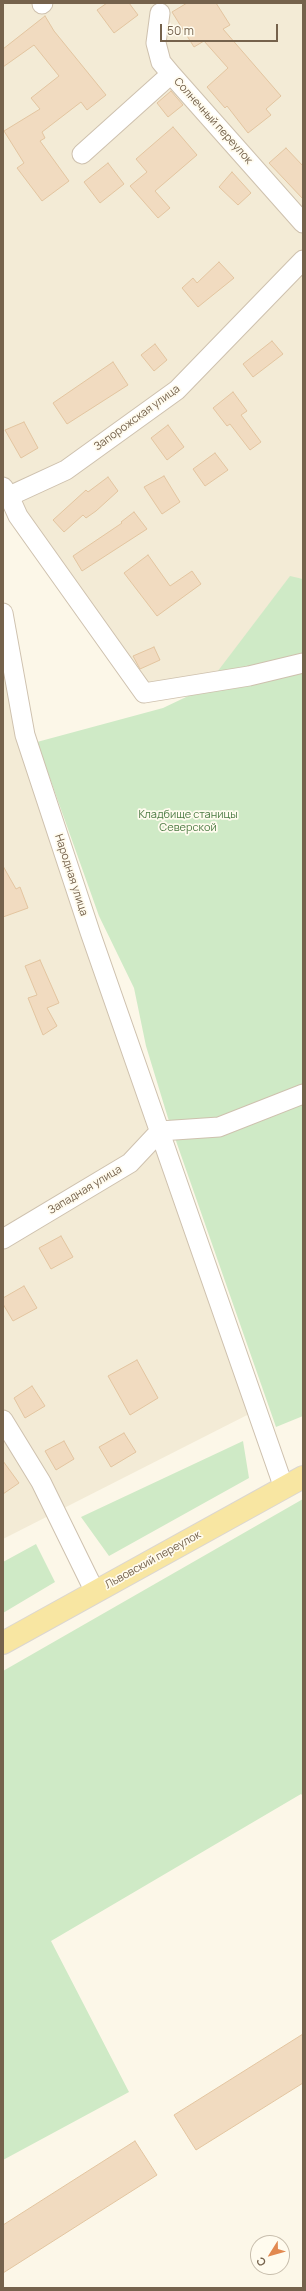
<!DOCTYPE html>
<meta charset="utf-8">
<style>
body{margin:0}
#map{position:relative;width:306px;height:2291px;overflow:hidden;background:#fcf7e8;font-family:Manrope,sans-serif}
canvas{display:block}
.frame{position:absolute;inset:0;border:4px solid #75624c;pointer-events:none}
.north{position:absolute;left:250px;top:2235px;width:40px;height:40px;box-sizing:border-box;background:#fffbee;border:1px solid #c8bead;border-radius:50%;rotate:233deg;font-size:11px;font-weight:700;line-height:16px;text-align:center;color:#75624c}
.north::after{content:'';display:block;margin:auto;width:14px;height:18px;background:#e28950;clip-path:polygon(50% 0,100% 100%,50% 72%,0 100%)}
.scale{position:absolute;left:160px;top:24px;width:118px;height:18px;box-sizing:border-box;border:2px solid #75624c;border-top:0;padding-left:5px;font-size:12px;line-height:14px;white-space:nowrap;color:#75624c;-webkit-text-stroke:3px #fffbee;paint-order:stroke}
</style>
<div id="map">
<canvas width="306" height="2291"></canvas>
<div class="frame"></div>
<div class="north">С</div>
<div class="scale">50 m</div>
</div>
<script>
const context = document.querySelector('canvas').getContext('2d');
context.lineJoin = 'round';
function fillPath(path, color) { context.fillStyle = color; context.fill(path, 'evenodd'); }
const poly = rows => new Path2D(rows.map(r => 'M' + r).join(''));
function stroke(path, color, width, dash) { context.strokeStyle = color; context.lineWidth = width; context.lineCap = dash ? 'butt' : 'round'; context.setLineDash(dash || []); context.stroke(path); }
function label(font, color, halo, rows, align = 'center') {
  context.font = font + ' Manrope,sans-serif'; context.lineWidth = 3.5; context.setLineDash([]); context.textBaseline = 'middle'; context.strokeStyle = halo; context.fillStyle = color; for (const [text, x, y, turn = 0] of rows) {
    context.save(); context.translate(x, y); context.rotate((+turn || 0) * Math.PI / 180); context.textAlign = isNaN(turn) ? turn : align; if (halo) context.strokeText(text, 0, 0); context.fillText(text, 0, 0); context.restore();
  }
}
fillPath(poly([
 [3,3,303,3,303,579,290,577,210,683,144,693,3,499],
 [3,613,25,735,257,1410,3,1539]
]), '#f3ebd6');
fillPath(poly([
 [290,576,303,579,303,1416,276,1427,168,1118,146,1046,134,988,99,916,37,742,163,708,205,688],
 [243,1441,249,1478,109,1556,81,1517],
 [303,1499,303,1796,301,1794,51,1941,129,2092,3,2160,3,1671],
 [36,1544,55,1582,3,1613,3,1562]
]), '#cfeac6');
const building = poly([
 [107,3,129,3,138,15,114,33,97,10,107,3],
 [187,3,216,3,230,25,223,29,281,96,266,109,271,115,248,133,227,106,225,108,207,87,228,68,204,41,194,47,172,12,187,3],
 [45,16,54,31,106,95,87,110,81,102,42,132,45,138,40,141,69,181,42,201,17,168,24,163,4,131,40,109,31,98,59,76,34,45,3,67,3,49,45,16],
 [171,91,183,105,168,117,157,103,171,91],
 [173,127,197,155,155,191,170,208,158,218,130,186,147,172,136,159,173,127],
 [286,148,303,166,303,199,269,163,286,148],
 [108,163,124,184,100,203,84,182,108,163],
 [232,172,251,193,238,205,219,187,232,172],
 [219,262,234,278,198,307,182,288,193,278,197,283,219,262],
 [272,341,283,354,253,377,243,364,272,341],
 [155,344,167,360,154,371,141,355,155,344],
 [113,362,128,385,67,424,53,403,113,362],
 [233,392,247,411,241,415,261,442,250,450,230,424,227,426,213,408,233,392],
 [24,422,38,448,21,458,5,430,24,422],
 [168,425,184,447,167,460,151,438,168,425],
 [215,453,228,470,205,486,193,469,215,453],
 [164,476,180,502,162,514,144,487,164,476],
 [108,477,118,491,96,511,86,518,83,515,64,532,53,520,86,490,88,492,108,477],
 [134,512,147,529,82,571,73,556,122,523,121,522,134,512],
 [148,555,170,586,192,571,201,584,157,616,124,573,148,555],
 [154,647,160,660,140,669,133,656,154,647],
 [3,866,16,889,20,887,28,908,3,917,3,866],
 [40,960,59,1003,47,1008,57,1026,43,1035,28,998,37,995,25,966,40,960],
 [61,1236,73,1257,51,1269,39,1248,61,1236],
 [24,1286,37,1308,13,1321,3,1304,3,1298,24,1286],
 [137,1360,158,1398,130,1415,108,1376,137,1360],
 [32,1386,45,1406,25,1418,14,1398,32,1386],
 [124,1433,136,1452,111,1467,99,1447,124,1433],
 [64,1441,74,1459,56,1470,45,1451,64,1441],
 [3,1461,19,1483,3,1494,3,1461],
 [303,2034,303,2083,196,2150,174,2115,303,2034],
 [135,2141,157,2175,3,2273,3,2225,135,2141]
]);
fillPath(building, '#f1dbc0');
stroke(building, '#e3c5a0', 1);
const minor = poly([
 [42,4,43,3],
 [160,13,156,43,161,62,171,74],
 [82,154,171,74,303,223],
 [3,487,9,496,18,516,144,693,249,676,303,663],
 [3,499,66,470,177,390,303,260],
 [3,613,25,735,90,932,284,1488],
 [160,1131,219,1127,303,1094],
 [3,1239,130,1163,160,1131],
 [3,1420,41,1482,95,1592]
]);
const major = poly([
 [3,1643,303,1477]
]);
stroke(minor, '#cec1ae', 21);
stroke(major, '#dbd6d0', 24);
stroke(minor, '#fff', 19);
stroke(major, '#f8e6a2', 22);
label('11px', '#75624c', '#fffbee', [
 ["Солнечный переулок",213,121,48],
 ["Запорожская улица",137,418,-36],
 ["Народная улица",71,875,72],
 ["Западная улица",85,1190,-31],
 ["Львовский переулок",153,1560,-29]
]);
label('11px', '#4c7b44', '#fffbee', [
 ["Кладбище станицы",188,815],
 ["Северской",188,828]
]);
</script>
